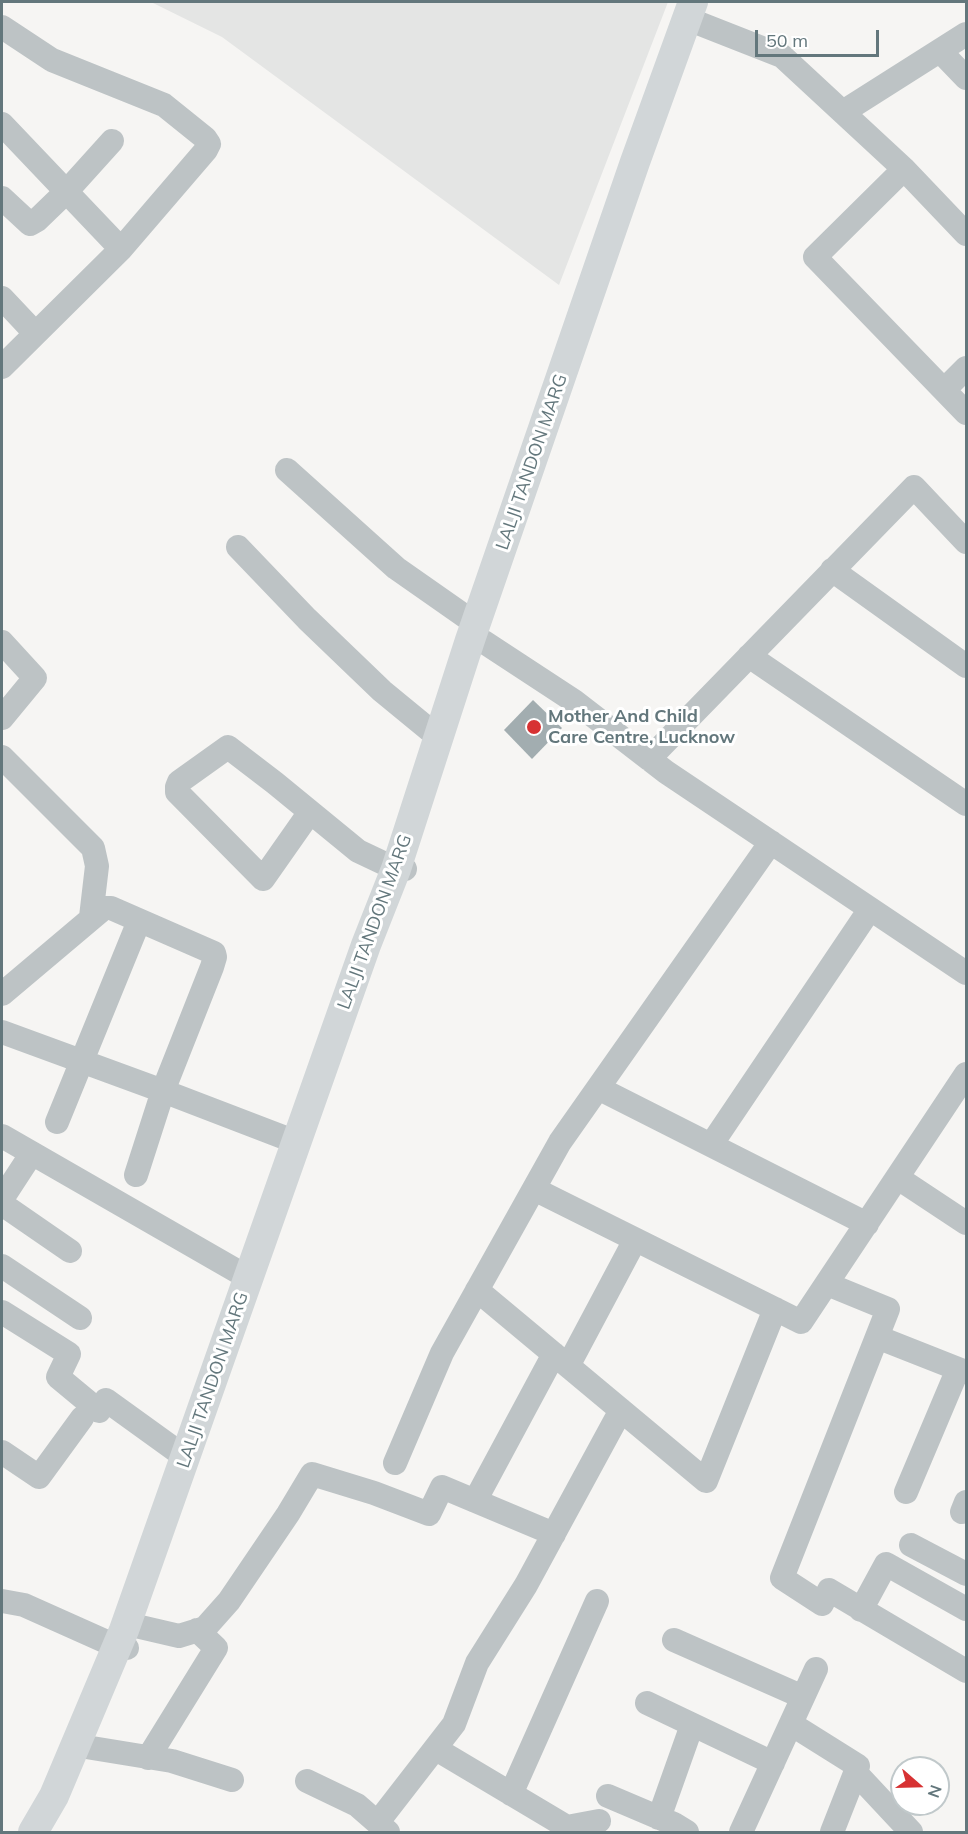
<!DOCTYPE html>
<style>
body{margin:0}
#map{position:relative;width:968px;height:1834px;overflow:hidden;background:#f6f5f3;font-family:Mulish,sans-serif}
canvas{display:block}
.frame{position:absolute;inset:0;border:3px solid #63777c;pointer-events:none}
.north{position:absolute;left:890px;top:1756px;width:60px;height:60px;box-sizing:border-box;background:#fff;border:2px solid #c1c9cb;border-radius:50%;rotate:110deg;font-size:16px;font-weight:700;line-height:24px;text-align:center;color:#63777c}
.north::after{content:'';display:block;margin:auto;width:21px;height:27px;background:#d73233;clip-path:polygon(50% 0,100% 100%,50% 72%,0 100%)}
.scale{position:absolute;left:755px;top:30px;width:124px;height:27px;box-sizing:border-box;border:3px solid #63777c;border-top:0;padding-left:8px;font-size:18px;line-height:21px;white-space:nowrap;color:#63777c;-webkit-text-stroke:4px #fff;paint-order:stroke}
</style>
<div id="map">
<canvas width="968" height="1834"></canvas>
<div class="frame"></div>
<div class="north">N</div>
<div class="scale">50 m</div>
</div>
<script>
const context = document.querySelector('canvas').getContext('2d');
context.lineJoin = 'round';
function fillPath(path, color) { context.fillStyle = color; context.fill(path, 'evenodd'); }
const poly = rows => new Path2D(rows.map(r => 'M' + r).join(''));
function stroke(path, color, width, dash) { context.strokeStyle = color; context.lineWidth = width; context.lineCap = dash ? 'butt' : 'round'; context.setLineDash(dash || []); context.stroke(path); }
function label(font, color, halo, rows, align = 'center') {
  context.font = font + ' Mulish,sans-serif'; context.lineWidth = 6; context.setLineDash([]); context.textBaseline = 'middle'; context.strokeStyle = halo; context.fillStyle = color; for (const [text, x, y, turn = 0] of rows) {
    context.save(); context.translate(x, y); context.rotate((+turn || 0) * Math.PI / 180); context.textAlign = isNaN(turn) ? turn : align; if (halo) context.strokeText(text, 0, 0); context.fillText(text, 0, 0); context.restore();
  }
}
fillPath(poly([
 [151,2,668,2,559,285,222,37]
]), '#e4e5e4');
fillPath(poly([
 [533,700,562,728,532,759,504,730]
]), '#a2adb0');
stroke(poly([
 [698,23,782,56,904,169,966,234],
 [2,27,52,60,164,105,205,138,209,144,206,150,121,249,2,367],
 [940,51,966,78],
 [843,112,966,34],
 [2,124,121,249],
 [904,169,815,257,966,413],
 [2,198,30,224,37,220,66,192,112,141],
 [2,298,35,333],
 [944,390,966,368],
 [287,470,396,568,476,624],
 [238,547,307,619,382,691,438,737],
 [832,570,966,666],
 [470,640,484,642,574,701,666,772,966,973],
 [2,642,35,678,2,718],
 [749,656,966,804],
 [2,757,93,848,97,866,91,917],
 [649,759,914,487,966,542],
 [310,812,263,879,177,792,177,787,179,782,228,747,275,783,358,851,396,869,405,869],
 [2,994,104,908,111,908,214,953,215,957,212,967,163,1091,136,1175],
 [2,1032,163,1091,296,1142],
 [598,1088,867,1224],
 [57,1122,139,921],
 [2,1136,249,1278],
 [711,1145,870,909],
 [898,1178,966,1223],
 [534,1189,801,1322,966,1074],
 [2,1199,32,1153],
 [2,1204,70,1251],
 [2,1266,80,1318],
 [827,1284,888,1309,782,1578,822,1604,829,1590,966,1671],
 [477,1290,706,1481,775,1309],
 [2,1312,69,1354,58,1377,99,1411,106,1400,185,1457],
 [877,1337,966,1372],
 [568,1366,635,1240],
 [2,1452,39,1477,82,1418],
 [395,1463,442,1353,560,1142,771,842],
 [906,1492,958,1369],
 [475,1501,554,1354],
 [962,1512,966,1502],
 [911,1545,966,1574],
 [2,1601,24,1605,118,1647,127,1648],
 [861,1610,886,1564,966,1609],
 [136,1626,179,1636,205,1628,229,1601,288,1514,312,1474,374,1493,429,1514,442,1487,554,1534],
 [674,1640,803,1697],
 [647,1703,773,1763],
 [791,1724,858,1766,832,1832],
 [86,1747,172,1761,232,1780],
 [436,1749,567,1827,599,1821],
 [148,1758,216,1648,197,1630],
 [855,1772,911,1832],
 [307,1781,357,1805,388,1832],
 [511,1794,597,1601],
 [608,1796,674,1824,687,1832],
 [659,1818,692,1725],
 [378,1822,454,1724,477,1663,526,1585,621,1410],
 [741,1832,816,1669]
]), '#bdc3c5', 24);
stroke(poly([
 [33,1832,54,1796,124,1630,366,945,396,869,470,640,635,162,693,2]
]), '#d1d6d8', 30);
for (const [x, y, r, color] of [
 [534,727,8,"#d73233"]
]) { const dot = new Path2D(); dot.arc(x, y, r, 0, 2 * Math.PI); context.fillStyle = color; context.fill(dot); stroke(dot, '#fff', 2); }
label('18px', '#63777c', '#fff', [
 ["LALJI TANDON MARG",532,462,-71],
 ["LALJI TANDON MARG",375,922,-70],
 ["LALJI TANDON MARG",213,1380,-71]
]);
label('bold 18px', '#63777c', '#fff', [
 ["Mother And Child",548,717],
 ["Care Centre, Lucknow",548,738]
], 'left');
</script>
